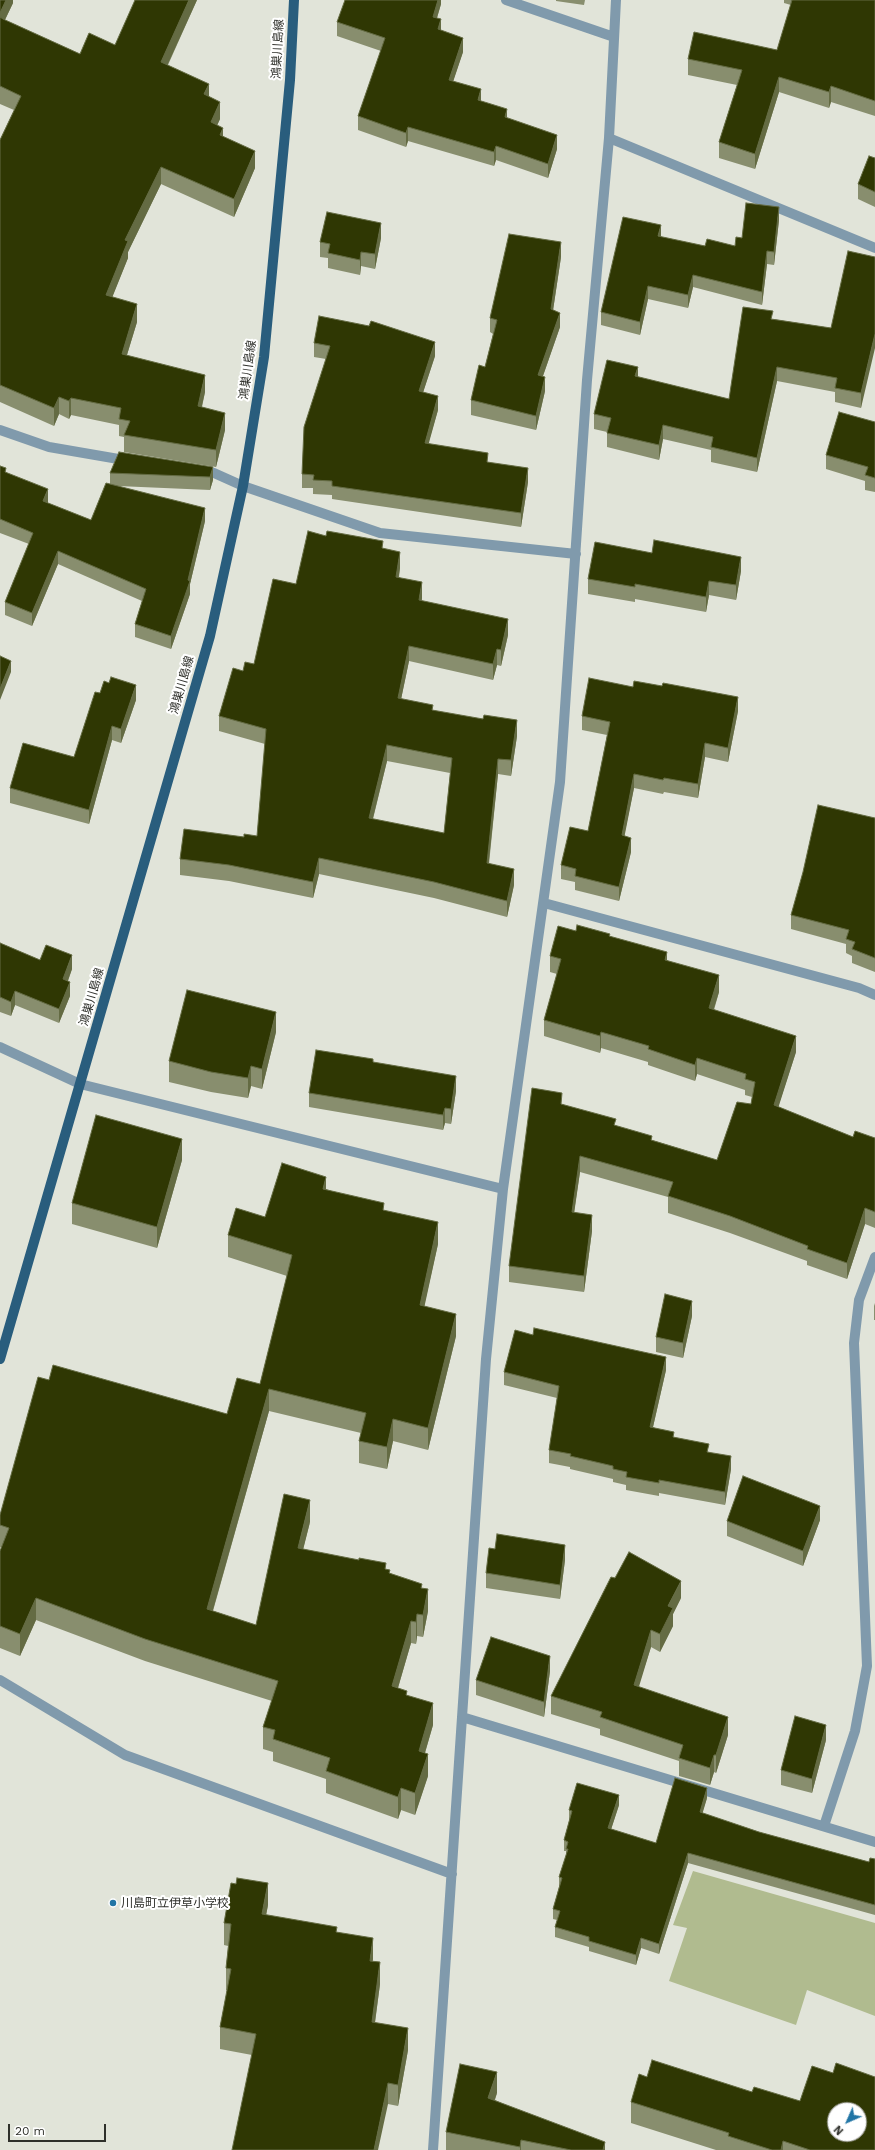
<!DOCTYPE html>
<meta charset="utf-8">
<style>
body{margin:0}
#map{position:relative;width:875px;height:2150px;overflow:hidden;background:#e1e4d9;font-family:"Work Sans",sans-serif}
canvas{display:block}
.north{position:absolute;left:827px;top:2102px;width:40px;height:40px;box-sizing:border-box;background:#fff;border:1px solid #acacaa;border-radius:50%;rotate:225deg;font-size:11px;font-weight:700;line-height:16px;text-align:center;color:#2f302b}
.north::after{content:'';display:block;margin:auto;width:14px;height:18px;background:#2175a5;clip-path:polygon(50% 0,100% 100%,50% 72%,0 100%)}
.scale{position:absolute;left:8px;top:2124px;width:98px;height:18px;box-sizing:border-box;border:2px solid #2f302b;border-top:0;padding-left:5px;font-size:12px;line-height:14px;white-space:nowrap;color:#2f302b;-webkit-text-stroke:3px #fff;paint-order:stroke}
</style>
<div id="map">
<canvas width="875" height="2150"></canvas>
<div class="north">N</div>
<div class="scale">20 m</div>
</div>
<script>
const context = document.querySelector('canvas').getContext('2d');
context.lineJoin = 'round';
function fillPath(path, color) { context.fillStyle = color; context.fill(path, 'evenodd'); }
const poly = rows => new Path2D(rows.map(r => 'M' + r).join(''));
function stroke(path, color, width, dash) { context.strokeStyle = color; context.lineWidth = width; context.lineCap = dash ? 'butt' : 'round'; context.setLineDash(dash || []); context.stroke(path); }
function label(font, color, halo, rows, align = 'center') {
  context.font = font + ' "Work Sans","Noto Sans JP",sans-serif'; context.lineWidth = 4; context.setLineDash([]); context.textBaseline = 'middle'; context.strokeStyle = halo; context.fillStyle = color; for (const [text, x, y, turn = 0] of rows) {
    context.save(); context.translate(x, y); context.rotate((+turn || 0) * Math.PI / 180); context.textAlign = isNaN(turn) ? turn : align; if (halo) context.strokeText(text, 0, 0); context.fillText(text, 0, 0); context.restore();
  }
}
fillPath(poly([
 [693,1871,875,1923,875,2016,807,1990,796,2025,669,1981,687,1928,673,1925]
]), '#b0bb8f');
stroke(poly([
 [506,0,614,37],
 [609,138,875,248],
 [0,430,49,447,130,461],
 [199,471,214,473,243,486,380,533,576,554],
 [544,903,859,988,875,995],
 [0,1047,80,1084,503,1189],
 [0,1680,125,1755,452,1874],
 [462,1717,875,1842],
 [824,1826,855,1731,867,1666,854,1343,859,1300,875,1257],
 [433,2150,486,1359,503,1189,560,782,587,380,609,138,616,0]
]), '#809aac', 10);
stroke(poly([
 [0,1359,210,636,243,486,264,357,290,80,294,0]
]), '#295d7d', 10);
fillPath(poly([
 [0,0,13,0,13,3,5,20,80,54,115,45,197,0,168,65,209,97,220,119,217,125,223,137,255,168,234,217,161,184,128,252,128,258,112,297,137,322,127,355,205,392,202,407,225,430,216,467,124,452,124,437,119,436,119,425,71,415,69,419,59,414,54,426,0,402,0,140,14,110,0,104],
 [441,0,441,4,437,18,441,30,463,52,453,81,481,101,507,118,557,149,548,178,496,160,494,166,408,141,406,147,358,130,358,116,381,51,337,36,337,22],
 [556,0,585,0,584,5,556,1],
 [784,0,875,0,875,116,831,102,829,108,779,92,755,169,719,158,719,142,737,85,688,75,688,59,777,50,791,5,784,3],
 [875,158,875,207,858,199,858,184],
 [779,220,774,265,767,264,762,305,693,287,688,308,648,299,640,335,601,325,601,312,661,237,705,246,735,246,742,238],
 [381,238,375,269,361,266,360,275,328,268,328,258,320,257,320,242],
 [561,257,553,310,560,327,543,376,545,391,536,430,471,415,471,400,485,367,493,334,490,332,490,318],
 [875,257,861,408,835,402,835,392,777,381,757,472,711,462,711,450,663,439,659,460,607,447,607,432,594,429,594,414,638,377,729,399,773,319,831,328],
 [314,343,435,356,423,392,438,410,428,444,488,462,528,482,521,527,332,499,332,495,313,494,313,488,302,488,302,474,326,359,314,357],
 [875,422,875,492,865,490,865,481,826,469,826,455],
 [0,466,6,472,48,502,48,503,91,520,110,484,110,473,213,467,213,480,210,490,118,486,205,521,190,584,190,594,171,649,135,637,135,624,142,601,58,564,32,626,5,615,5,602,29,544,0,533],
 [326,536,383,548,400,568,399,577,422,598,422,601,508,635,501,666,497,665,493,680,409,661,401,699,433,710,517,736,511,776,498,774,489,864,514,885,507,917,434,898,319,874,313,898,229,881,180,875,180,859,244,837,257,836,265,744,219,731,219,716,243,671,254,664,296,584],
 [387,761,450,773,444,833,373,819],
 [741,571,736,600,709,595,706,612,635,599,635,602,588,594,588,579],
 [100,693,136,700,121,743,112,740,89,824,10,803,10,788,74,757],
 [738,711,728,762,705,757,698,798,664,792,663,794,634,788,624,836,631,852,619,901,575,890,575,882,561,879,561,865,588,831,607,735,582,730,582,716],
 [875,818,875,972,852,963,852,956,846,953,846,944,791,929,791,915],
 [576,931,610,936,667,960,719,992,714,1010,796,1052,778,1107,853,1137,875,1138,875,1228,865,1224,847,1279,807,1265,807,1261,730,1233,668,1213,668,1197,580,1172,574,1212,592,1231,584,1292,509,1282,509,1266,562,1104,652,1140,717,1160,751,1104,752,1097,745,1095,745,1090,697,1074,695,1081,648,1065,648,1062,601,1048,600,1053,544,1036,544,1020,557,974,550,972,550,956],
 [0,943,40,960,72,969,68,981,70,996,59,1023,15,1005,11,1016,0,1012],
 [276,1032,262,1089,251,1086,248,1098,211,1092,169,1082,169,1061],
 [373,1062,456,1091,451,1124,445,1123,443,1130,309,1107,309,1093],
 [182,1160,157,1248,72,1224,72,1203],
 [326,1189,384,1211,438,1244,424,1306,456,1336,428,1450,393,1441,387,1469,359,1463,359,1441,361,1433,269,1411,213,1611,256,1625,310,1522,303,1549,386,1569,390,1573,422,1588,428,1611,423,1637,417,1636,416,1644,411,1643,398,1688,407,1695,433,1725,425,1753,428,1776,415,1815,401,1810,398,1819,326,1793,326,1779,273,1761,273,1752,263,1749,263,1727,272,1701,145,1661,36,1620,20,1656,0,1648,0,1551,1,1548,0,1547,0,1515,49,1380,227,1414,260,1384,287,1276,228,1257,228,1235,265,1217],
 [875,1303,875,1320,874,1320,874,1306],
 [692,1316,683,1358,656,1352,656,1337],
 [666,1370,653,1427,674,1437,709,1452,731,1469,725,1505,659,1493,659,1496,626,1490,626,1485,613,1482,613,1479,570,1469,570,1467,549,1463,549,1450,557,1398,504,1385,504,1372],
 [820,1520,803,1566,727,1536,727,1521],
 [565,1560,560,1599,486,1588,486,1573],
 [681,1598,673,1614,673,1626,660,1652,651,1647,638,1687,728,1735,716,1773,714,1772,710,1785,679,1776,679,1761,600,1735,600,1729,551,1714,551,1696],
 [550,1671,544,1717,476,1695,476,1680],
 [826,1740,812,1793,781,1785,781,1770],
 [707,1798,702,1813,759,1832,869,1862,875,1859,875,1915,688,1863,659,1954,641,1948,636,1965,589,1951,589,1947,555,1937,555,1927,557,1920,553,1919,553,1909,559,1887,559,1877,566,1855,566,1851,564,1851,564,1840,569,1821,569,1810,619,1805,611,1829,656,1843],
 [268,1905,266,1915,337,1932,373,1959,372,1961,380,1984,375,2023,408,2050,398,2106,388,2104,252,2055,220,2049,220,2027,227,1990,226,1990,226,1968,228,1946,224,1945,224,1923],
 [833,2073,875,2150,716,2150,631,2123,631,2102,647,2077,752,2092,800,2101],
 [497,2093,495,2100,605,2150,446,2150,446,2132]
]), '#888e6e');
fillPath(poly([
 [6,0,13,0,13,3,0,30,0,13],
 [189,0,197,0,161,79,161,62],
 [438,0,441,0,441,4,433,31,433,17],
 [441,19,441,33,438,29],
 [463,38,463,52,449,94,449,80],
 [779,77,779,92,755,169,755,154],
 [209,84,209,101,204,94],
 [831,86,831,102,829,108,829,92],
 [481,89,481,103,478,100],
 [220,102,220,119,211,139,211,122],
 [507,109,507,123,505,117],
 [408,127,408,141,406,147,406,133],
 [223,128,223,145,220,135],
 [557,135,557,149,548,178,548,164],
 [496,146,496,160,494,166,494,152],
 [255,151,255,168,234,217,234,199],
 [161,167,161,184,128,252,128,258,106,313,106,295,125,240],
 [779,207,779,220,774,265,774,252],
 [381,223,381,238,375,269,375,254],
 [661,225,661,238,658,236],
 [561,242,561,257,551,324,551,309],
 [767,251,767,264,762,305,762,292],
 [361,252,361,266,360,275,360,260],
 [693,275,693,287,688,308,688,295],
 [648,286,648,299,640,335,640,322],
 [137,304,137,322,122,371,122,354],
 [560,313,560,327,538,390,538,375],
 [875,334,875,348,861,408,861,393],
 [435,342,435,356,419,405,419,391],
 [638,367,638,382,635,376],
 [777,367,777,381,757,472,757,458],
 [205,375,205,392,198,423,198,406],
 [545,377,545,391,536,430,536,416],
 [438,396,438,410,425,457,425,443],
 [59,397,59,414,54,426,54,408],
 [71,398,71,415,69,419,69,401],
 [225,413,225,430,216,467,216,450],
 [663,425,663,439,659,460,659,445],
 [213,467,213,480,210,490,210,477],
 [528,468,528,482,521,527,521,513],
 [48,489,48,502,43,514,43,501],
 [205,508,205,521,190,584,190,594,171,649,171,636,188,580],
 [58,551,58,564,32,626,32,613],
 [400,552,400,568,396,593,396,577],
 [741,557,741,571,736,600,736,585],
 [709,581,709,595,706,612,706,597],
 [422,582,422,598,419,616,419,600],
 [508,619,508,635,501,666,501,650],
 [409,646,409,661,398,714,398,698],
 [497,649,497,665,493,680,493,664],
 [11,661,11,672,0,700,0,689],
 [136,685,136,700,121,743,121,729],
 [738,697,738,711,728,762,728,748],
 [517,720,517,736,511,776,511,760],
 [112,726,112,740,89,824,89,810],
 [705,743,705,757,698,798,698,784],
 [387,745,387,761,369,834,369,818],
 [498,759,498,774,487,879,487,863],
 [634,774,634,788,622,849,622,835],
 [631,838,631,852,619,901,619,887],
 [319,858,319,874,313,898,313,882],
 [514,869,514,885,507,917,507,901],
 [667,952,667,968,665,960],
 [72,955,72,969,63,994,63,979],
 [719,975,719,992,709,1024,709,1008],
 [70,982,70,996,59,1023,59,1009],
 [15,991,15,1005,11,1016,11,1002],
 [276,1012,276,1032,262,1089,262,1069],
 [601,1032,601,1048,600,1053,600,1036],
 [796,1036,796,1052,774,1121,774,1105],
 [697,1058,697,1074,695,1081,695,1065],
 [251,1066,251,1086,248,1098,248,1078],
 [456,1076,456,1091,451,1124,451,1109],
 [445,1108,445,1123,443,1130,443,1115],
 [182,1139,182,1160,157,1248,157,1227],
 [580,1156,580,1172,572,1228,572,1212],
 [326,1177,326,1199,323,1189],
 [865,1208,865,1224,847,1279,847,1263],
 [592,1215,592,1231,584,1292,584,1276],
 [438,1222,438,1244,420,1327,420,1305],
 [692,1301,692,1316,683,1358,683,1343],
 [456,1314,456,1336,428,1450,428,1428],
 [666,1357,666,1370,650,1440,650,1427],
 [269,1389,269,1411,207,1631,207,1609],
 [393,1419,393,1441,387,1469,387,1447],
 [731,1456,731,1469,725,1505,725,1492],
 [310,1500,310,1522,298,1570,298,1548],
 [820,1506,820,1520,803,1566,803,1551],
 [565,1545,565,1560,560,1599,560,1585],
 [681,1581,681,1598,673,1614,673,1626,660,1652,660,1634,668,1606],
 [428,1589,428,1611,423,1637,423,1615],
 [36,1598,36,1620,20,1656,20,1634],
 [417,1614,417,1636,416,1644,416,1622],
 [411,1621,411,1643,392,1708,392,1686],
 [651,1630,651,1647,634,1703,634,1685],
 [550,1656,550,1671,544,1717,544,1702],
 [433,1703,433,1725,419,1773,419,1751],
 [728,1717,728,1735,716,1773,716,1755],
 [826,1725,826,1740,812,1793,812,1779],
 [428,1754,428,1776,415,1815,415,1793],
 [714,1755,714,1772,710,1785,710,1768],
 [401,1788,401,1810,398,1819,398,1797],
 [707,1788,707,1798,700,1822,700,1812],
 [619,1795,619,1805,608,1839,608,1828],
 [688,1853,688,1863,659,1954,659,1944],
 [268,1883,268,1905,262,1936,262,1914],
 [373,1938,373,1959,370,1982,370,1961],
 [641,1938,641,1948,636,1965,636,1955],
 [380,1962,380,1984,372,2044,372,2022],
 [408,2028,408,2050,398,2106,398,2085],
 [497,2072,497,2093,488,2118,488,2098],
 [388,2083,388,2104,378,2150,374,2150],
 [521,2140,521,2150,520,2150,520,2147],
 [783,2141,783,2150,781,2150],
 [605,2142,605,2150,603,2150]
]), '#646b43');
const building = poly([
 [0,0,6,0,0,13,0,0],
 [135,0,189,0,161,62,209,84,204,94,220,102,211,122,223,128,220,135,255,151,234,199,161,167,125,240,128,241,106,295,137,304,122,354,205,375,198,406,225,413,216,450,124,435,130,421,119,419,121,408,71,398,69,401,59,397,54,408,0,385,0,140,21,96,0,86,0,17,3,19,80,54,89,33,115,45,135,0],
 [345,0,438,0,433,17,441,19,438,29,463,38,449,80,481,89,478,100,507,109,505,117,557,135,548,164,496,146,494,152,408,127,406,133,358,116,385,38,337,22,345,0],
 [792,0,875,0,875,101,831,86,829,92,779,77,755,154,719,142,742,70,688,59,694,32,777,50,792,0],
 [869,156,875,158,875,192,858,184,869,156],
 [746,203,779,207,774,252,767,251,762,292,693,275,688,295,648,286,640,322,601,312,623,217,661,225,658,236,705,246,707,239,735,246,736,237,742,238,746,203],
 [327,212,381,223,375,254,361,252,360,260,328,253,330,244,320,242,327,212],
 [509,234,561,242,551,309,560,313,538,375,545,377,536,416,471,400,479,365,485,367,497,320,490,318,509,234],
 [848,251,875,257,875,334,861,393,835,388,837,378,777,367,757,458,711,447,713,437,663,425,659,445,607,433,611,418,594,414,607,360,638,367,635,376,729,399,743,307,773,311,771,319,831,328,848,251],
 [319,316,369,326,371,321,435,342,419,391,438,396,425,443,488,453,487,462,528,468,521,513,332,486,332,481,313,480,314,475,302,474,304,427,330,346,314,343,319,316],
 [839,412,875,422,875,478,865,475,868,467,826,455,839,412],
 [119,452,213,467,210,477,110,473,119,452],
 [0,466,6,468,5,472,48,489,43,501,91,520,106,483,205,508,188,580,190,581,171,636,135,624,146,589,58,551,32,613,5,602,33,533,0,519,0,466],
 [308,531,326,536,327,531,383,541,382,548,400,552,396,577,422,582,419,600,508,619,501,650,497,649,493,664,409,646,398,698,433,705,432,710,483,719,484,715,517,720,511,760,498,759,487,863,514,869,507,901,434,882,319,858,313,882,229,865,180,859,184,829,244,837,244,834,257,836,266,729,219,716,233,668,243,671,245,662,254,664,273,579,296,584,308,531],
 [387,745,452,758,444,833,369,818,387,745],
 [654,540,741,557,736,585,709,581,706,597,635,584,635,587,588,579,595,542,652,553,654,540],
 [0,656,11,661,0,689,0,656],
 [111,677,136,685,121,729,112,726,89,810,10,788,23,743,74,757,95,692,100,693,104,681,109,683,111,677],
 [589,678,633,687,634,681,662,686,663,683,738,697,728,748,705,743,698,784,664,778,663,780,634,774,622,835,631,838,619,887,575,876,576,869,561,865,570,827,588,831,610,722,582,716,589,678],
 [818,805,875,818,875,958,852,949,855,942,846,939,849,930,791,915,803,872,818,805],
 [577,925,610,934,609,936,667,952,665,960,719,975,709,1008,796,1036,774,1105,853,1137,855,1131,875,1138,875,1212,865,1208,847,1263,807,1249,808,1246,730,1216,668,1196,673,1182,580,1156,572,1212,592,1215,584,1276,509,1266,532,1088,562,1093,561,1104,616,1119,614,1125,652,1136,651,1140,717,1160,737,1102,751,1104,755,1082,745,1079,746,1074,697,1058,695,1065,648,1049,649,1046,601,1032,600,1036,544,1020,561,959,550,956,558,926,576,931,577,925],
 [0,943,40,960,46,945,72,955,63,979,70,982,59,1009,15,991,11,1002,0,997,0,943],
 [187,990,276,1012,262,1069,251,1066,248,1078,211,1072,169,1061,187,990],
 [316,1050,373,1059,373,1062,456,1076,451,1109,445,1108,443,1115,309,1093,316,1050],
 [96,1115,182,1139,157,1227,72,1203,96,1115],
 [282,1163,326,1177,323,1189,384,1203,383,1210,438,1222,420,1305,456,1314,428,1428,393,1419,387,1447,359,1441,366,1413,269,1389,207,1609,256,1625,284,1494,310,1500,298,1548,359,1560,359,1558,386,1563,385,1569,390,1570,389,1573,422,1584,421,1588,428,1589,423,1615,417,1614,416,1622,411,1621,392,1686,407,1691,406,1695,433,1703,419,1751,428,1754,415,1793,401,1788,398,1797,326,1771,330,1758,273,1739,275,1730,263,1727,278,1681,145,1639,36,1598,20,1634,0,1626,0,1551,9,1528,0,1525,0,1515,38,1377,49,1380,53,1365,227,1414,237,1378,260,1384,292,1255,228,1235,236,1208,265,1217,282,1163],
 [665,1294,692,1301,683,1343,656,1337,665,1294],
 [534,1328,666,1357,650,1427,674,1432,673,1437,709,1444,707,1452,731,1456,725,1492,659,1480,659,1483,626,1477,627,1472,613,1469,613,1466,570,1456,571,1454,549,1450,559,1386,504,1372,515,1330,533,1335,534,1328],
 [743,1476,820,1506,803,1551,727,1521,743,1476],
 [497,1534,565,1545,560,1585,486,1573,489,1548,495,1549,497,1534],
 [629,1552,681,1581,668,1606,673,1608,660,1634,651,1630,634,1685,728,1717,716,1755,714,1755,710,1768,679,1758,683,1745,600,1717,602,1712,551,1696,611,1577,615,1578,629,1552],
 [491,1637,550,1656,544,1702,476,1680,491,1637],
 [795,1716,826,1725,812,1779,781,1770,795,1716],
 [675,1778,707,1788,700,1812,759,1832,869,1862,870,1858,875,1859,875,1905,688,1853,659,1944,641,1938,636,1955,589,1941,589,1937,555,1927,560,1911,553,1909,562,1878,559,1877,568,1849,566,1849,568,1842,564,1840,572,1811,569,1810,577,1783,619,1795,608,1828,656,1843,675,1778],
 [237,1878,268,1883,262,1914,337,1927,336,1932,373,1938,370,1961,380,1962,372,2022,408,2028,398,2085,388,2083,374,2150,232,2150,256,2034,220,2027,231,1969,226,1968,231,1924,224,1923,231,1883,236,1884,237,1878],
 [652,2060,752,2092,754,2087,800,2101,812,2066,833,2073,836,2063,875,2077,875,2150,810,2150,783,2141,781,2150,772,2150,728,2136,729,2133,631,2102,639,2074,647,2077,652,2060],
 [835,2110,859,2110,859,2134,835,2134,835,2110],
 [460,2064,497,2072,488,2098,605,2142,603,2150,571,2150,521,2140,520,2147,446,2132,460,2064]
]);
fillPath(building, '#2f3703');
stroke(building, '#646b43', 1);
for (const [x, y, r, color] of [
 [113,1903,4,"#2175a5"]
]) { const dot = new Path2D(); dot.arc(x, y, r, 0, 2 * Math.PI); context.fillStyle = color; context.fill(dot); stroke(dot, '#fff', 1.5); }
label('12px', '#2f302b', '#fff', [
 ["鴻巣川島線",278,49,-87],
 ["鴻巣川島線",248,370,-82],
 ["鴻巣川島線",182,685,-74],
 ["鴻巣川島線",92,997,-74]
]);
label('12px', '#2f302b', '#fff', [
 ["川島町立伊草小学校",121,1903]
], 'left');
</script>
